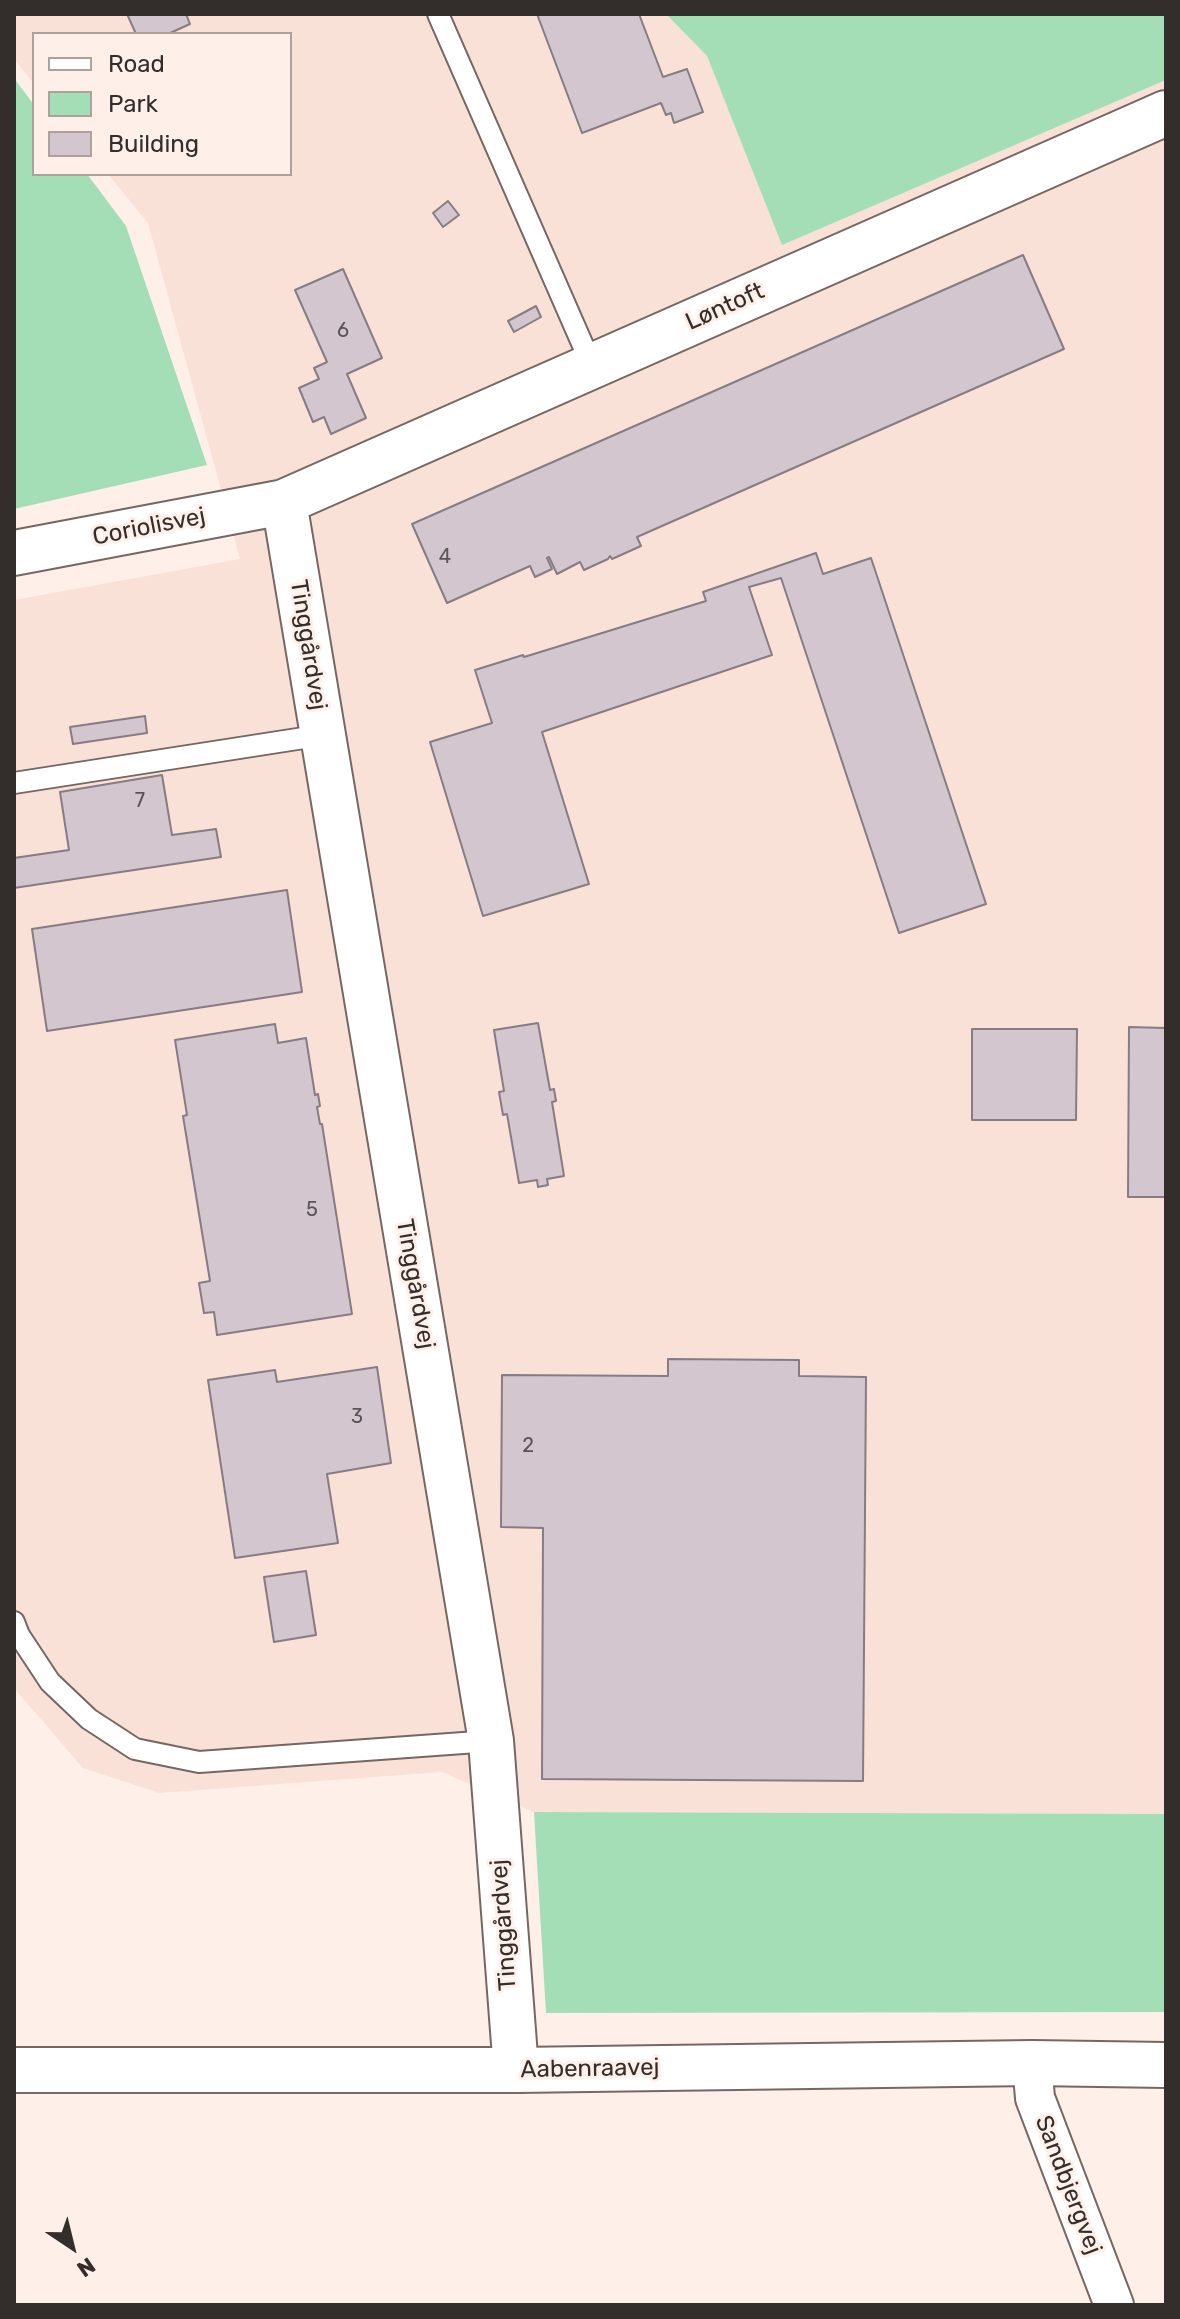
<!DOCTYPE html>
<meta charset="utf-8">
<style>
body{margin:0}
#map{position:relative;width:1180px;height:2319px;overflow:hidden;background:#ffefe9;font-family:Rubik,sans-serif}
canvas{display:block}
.frame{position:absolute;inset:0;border:16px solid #332d2b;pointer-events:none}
.legend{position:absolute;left:32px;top:32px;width:260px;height:144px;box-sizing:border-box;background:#ffefe9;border:2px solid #ada19d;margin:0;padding:10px 14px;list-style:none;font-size:24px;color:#332d2b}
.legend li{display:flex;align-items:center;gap:16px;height:40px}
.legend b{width:40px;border:2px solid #ada19d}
.north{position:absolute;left:32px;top:2207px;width:80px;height:80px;-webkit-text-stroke:6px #ffefe9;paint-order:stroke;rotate:145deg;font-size:22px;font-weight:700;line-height:32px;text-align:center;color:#332d2b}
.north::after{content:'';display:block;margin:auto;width:28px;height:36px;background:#332d2b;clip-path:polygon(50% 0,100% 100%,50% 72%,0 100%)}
</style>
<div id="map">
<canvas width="1180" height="2319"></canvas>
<div class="frame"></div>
<ul class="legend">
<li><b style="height:10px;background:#fff"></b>Road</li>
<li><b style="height:22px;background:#a4deb6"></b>Park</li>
<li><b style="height:22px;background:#d3c6cf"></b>Building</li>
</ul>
<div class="north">N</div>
</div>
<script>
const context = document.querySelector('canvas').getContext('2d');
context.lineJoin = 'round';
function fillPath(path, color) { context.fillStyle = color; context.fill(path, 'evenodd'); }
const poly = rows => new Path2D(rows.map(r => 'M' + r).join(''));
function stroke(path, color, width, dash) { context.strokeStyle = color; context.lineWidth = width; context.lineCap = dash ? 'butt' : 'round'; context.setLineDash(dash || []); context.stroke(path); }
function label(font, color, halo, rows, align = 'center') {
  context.font = font + ' Rubik,sans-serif'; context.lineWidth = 6; context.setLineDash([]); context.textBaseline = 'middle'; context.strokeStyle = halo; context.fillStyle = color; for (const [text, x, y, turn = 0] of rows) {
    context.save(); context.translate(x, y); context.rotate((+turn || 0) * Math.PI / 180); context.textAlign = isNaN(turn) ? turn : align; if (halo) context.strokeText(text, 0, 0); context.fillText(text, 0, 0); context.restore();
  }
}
fillPath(poly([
 [14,14,666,14,707,56,783,244,1166,80,1166,1814,534,1812,442,1772,159,1793,83,1768,14,1688,14,600,240,559,148,223,108,174,290,174,290,34,34,34,34,84,14,59]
]), '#f9e1d8');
fillPath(poly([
 [666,14,1166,14,1166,80,782,245,707,56],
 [14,78,34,105,34,174,87,174,126,226,207,465,14,509],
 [534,1812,1166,1814,1166,2012,546,2013]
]), '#a4deb6');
const building = poly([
 [127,14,186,14,190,24,168,34,136,34,127,14],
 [537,14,639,14,663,77,687,69,703,112,674,123,671,113,666,115,661,103,582,133,537,14],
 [448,201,459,215,443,227,433,213,448,201],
 [1023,255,1064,349,637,537,641,546,612,559,610,556,608,559,584,570,580,562,557,574,549,557,547,558,552,569,535,577,530,566,447,603,412,524,1023,255],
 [343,269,382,358,347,374,366,418,331,434,324,417,313,422,299,388,319,379,314,368,327,362,295,290,343,269],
 [536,306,541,317,514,332,508,321,536,306],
 [816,553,823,574,871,558,986,904,899,933,781,578,749,587,772,655,542,732,589,884,483,916,430,742,492,723,475,670,523,655,524,657,706,601,703,592,816,553],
 [145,716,147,733,73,744,70,727,145,716],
 [162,775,172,835,216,829,221,857,14,888,14,858,69,850,60,792,162,775],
 [287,890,302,992,47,1031,32,929,287,890],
 [538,1023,550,1090,554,1089,556,1101,552,1102,564,1176,547,1179,548,1185,538,1187,537,1180,519,1183,507,1114,503,1115,499,1092,504,1091,494,1030,538,1023],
 [275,1024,278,1043,306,1038,315,1095,318,1094,320,1106,317,1107,320,1124,322,1124,352,1314,217,1335,214,1312,204,1313,199,1283,210,1281,183,1116,187,1115,175,1040,275,1024],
 [1129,1027,1166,1028,1166,1197,1128,1197,1129,1027],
 [972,1029,1077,1029,1076,1120,972,1120,972,1029],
 [668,1359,799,1360,799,1376,866,1377,863,1781,542,1779,543,1528,501,1527,502,1375,668,1376,668,1359],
 [377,1367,391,1463,327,1474,338,1543,235,1558,208,1380,275,1370,277,1382,377,1367],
 [306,1571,316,1635,274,1642,264,1577,306,1571]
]);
fillPath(building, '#d3c6cf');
stroke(building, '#877b84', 2);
const lane = poly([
 [438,14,592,366],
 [14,783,323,735],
 [14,1622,19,1635,50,1682,89,1719,135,1749,199,1762,491,1741]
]);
const street = poly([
 [1032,2063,1035,2098,1114,2305]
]);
const secondary = poly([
 [284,502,491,1741,516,2070],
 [14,553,284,502,1166,113]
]);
const primary = poly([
 [14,2070,516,2070,1032,2063,1166,2065]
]);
stroke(lane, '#756762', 24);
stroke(street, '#756762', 42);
stroke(secondary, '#756762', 48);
stroke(primary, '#756762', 48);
stroke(lane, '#fff', 20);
stroke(street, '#fff', 38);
stroke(secondary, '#fff', 44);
stroke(primary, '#fff', 44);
label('20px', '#5b5354', null, [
 ["6",343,331],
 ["4",445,557],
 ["7",140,801],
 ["5",312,1210],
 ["3",357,1417],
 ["2",528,1446]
]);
label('24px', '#332d2b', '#ffefe9', [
 ["Løntoft",725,307,-24],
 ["Coriolisvej",149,527,-11],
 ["Tinggårdvej",308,645,81],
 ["Tinggårdvej",415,1284,80],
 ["Tinggårdvej",504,1925,-94],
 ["Aabenraavej",590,2069,-1],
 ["Sandbjergvej",1068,2185,69]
]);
</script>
